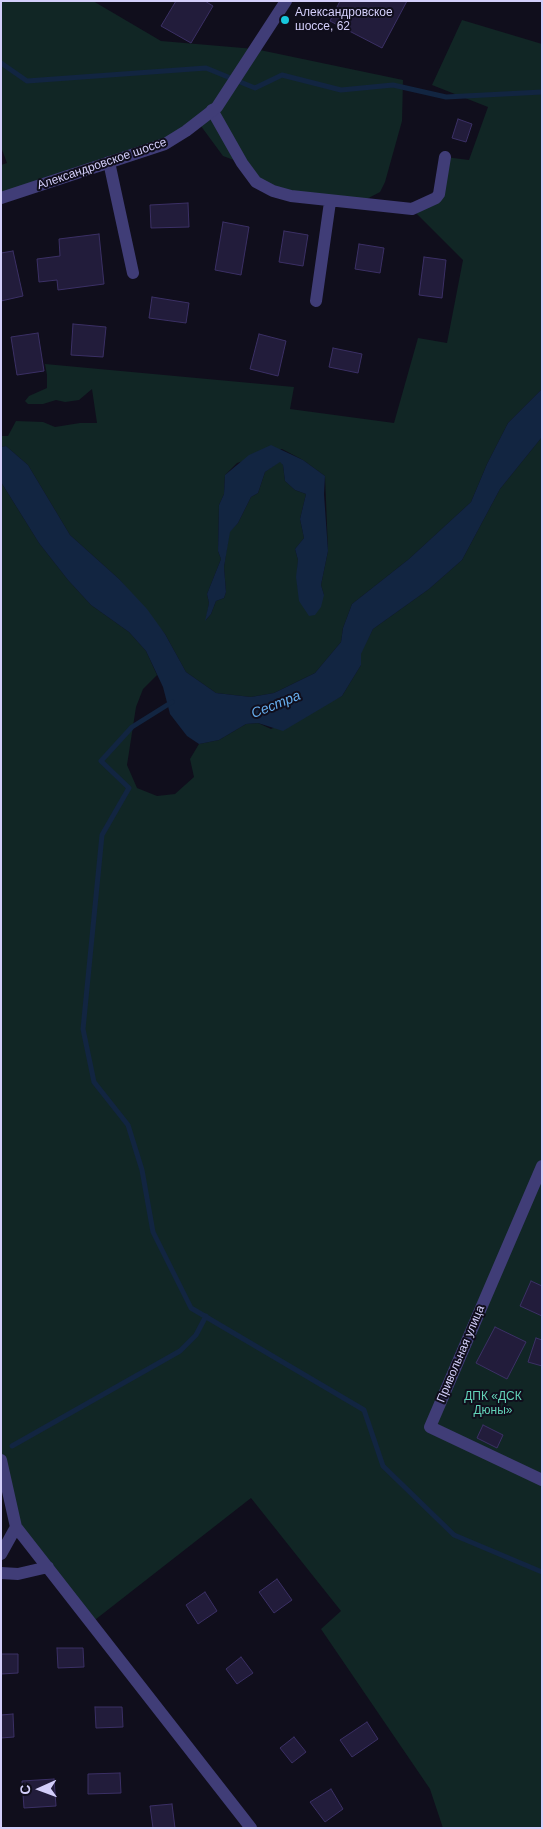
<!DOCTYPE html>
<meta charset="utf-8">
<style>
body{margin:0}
#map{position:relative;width:543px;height:1829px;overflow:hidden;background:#100e1c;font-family:Helvetica,sans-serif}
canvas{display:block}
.frame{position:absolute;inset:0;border:2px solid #d3cefa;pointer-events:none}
.north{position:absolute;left:15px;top:1764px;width:50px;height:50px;-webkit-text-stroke:4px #100e1c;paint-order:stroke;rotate:268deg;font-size:14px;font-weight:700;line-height:20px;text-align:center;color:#d3cefa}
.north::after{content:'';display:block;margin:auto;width:18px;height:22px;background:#d3cefa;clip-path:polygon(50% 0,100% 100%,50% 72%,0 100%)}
</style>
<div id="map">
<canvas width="543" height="1829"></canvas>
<div class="frame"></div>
<div class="north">С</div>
</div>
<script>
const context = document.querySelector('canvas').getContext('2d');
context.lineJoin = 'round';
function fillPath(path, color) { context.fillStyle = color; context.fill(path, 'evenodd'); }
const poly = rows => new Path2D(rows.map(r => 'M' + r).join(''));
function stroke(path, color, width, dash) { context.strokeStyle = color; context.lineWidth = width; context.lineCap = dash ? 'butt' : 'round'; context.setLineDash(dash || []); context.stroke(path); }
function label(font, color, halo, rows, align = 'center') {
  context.font = font + ' Helvetica,sans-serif'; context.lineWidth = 4; context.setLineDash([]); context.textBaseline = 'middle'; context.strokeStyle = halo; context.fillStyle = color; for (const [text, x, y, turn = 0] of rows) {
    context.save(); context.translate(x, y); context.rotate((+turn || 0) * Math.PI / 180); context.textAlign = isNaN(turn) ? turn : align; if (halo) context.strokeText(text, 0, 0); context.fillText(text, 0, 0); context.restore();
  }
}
fillPath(poly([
 [1,1,93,1,161,41,255,49,403,80,402,121,385,182,380,192,357,204,273,191,242,163,223,156,198,122,177,137,1,199,1,165,7,163,1,147],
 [462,20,542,44,542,389,508,423,487,464,471,502,409,559,352,604,343,628,341,642,315,673,274,693,251,697,216,693,186,672,165,634,119,579,70,535,28,465,6,446,1,447,1,436,8,436,16,421,43,422,55,427,80,423,97,423,92,389,79,400,65,402,56,400,43,404,28,404,25,401,29,396,47,388,47,375,45,364,294,387,290,409,394,423,418,338,447,343,463,260,412,209,436,198,445,157,469,160,488,107,432,85],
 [282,449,303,460,325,476,328,551,321,585,324,595,297,586,298,560,295,549,304,538,300,519,306,494,295,490,285,481,283,465,280,461,265,472,258,493,251,497,238,523,229,532,224,567,226,592,224,598,216,601,211,614,206,620,209,603,207,594,221,559,218,551,219,505,224,494,225,475,237,463],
 [542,437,542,1828,443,1828,430,1789,321,1629,341,1611,251,1498,91,1623,12,1512,1,1461,1,482,39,543,68,580,91,605,129,632,146,651,157,675,143,689,136,707,127,765,137,788,157,796,175,794,194,777,190,759,199,744,219,740,246,724,258,723,271,729,342,696,361,665,360,654,373,629,429,589,462,560,500,489]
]), '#112625');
fillPath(poly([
 [542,389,542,437,500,489,462,560,429,589,373,629,361,654,361,665,342,696,283,731,258,723,246,724,219,740,199,744,187,736,170,714,163,687,146,651,129,632,91,605,68,580,39,543,1,482,1,447,6,446,28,465,70,535,119,579,147,609,165,634,186,672,216,693,251,697,274,693,315,673,341,642,343,628,352,604,409,559,471,502,487,464,508,423],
 [271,445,303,460,325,476,324,494,328,551,321,585,324,595,321,607,315,615,309,616,299,601,296,577,298,560,295,549,304,538,300,519,306,494,295,490,285,481,283,465,280,462,265,472,258,493,251,497,238,523,230,532,224,567,226,592,224,598,216,601,211,614,205,621,209,603,207,594,221,559,218,551,219,505,224,494,225,475,249,455]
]), '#122541');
stroke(poly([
 [1,63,27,81,206,68,255,88,282,75,341,90,393,85,446,97,542,92],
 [172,702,132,727,101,761,129,788,102,835,83,1029,94,1082,128,1125,142,1170,153,1232,191,1308,364,1410,383,1466,454,1535,542,1572],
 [12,1446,180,1351,196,1335,206,1316]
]), '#122541', 5);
const building = poly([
 [176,1,205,1,213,6,191,43,161,26,176,1],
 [340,1,407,1,382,48,330,21,340,1],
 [458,119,472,124,466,142,452,138,458,119],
 [188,203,189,227,151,228,150,205,188,203],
 [223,222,249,227,241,275,215,270,223,222],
 [284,231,308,235,303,266,279,262,284,231],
 [99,234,104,284,58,290,57,280,39,282,37,259,60,256,59,239,99,234],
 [359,244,384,248,380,273,355,269,359,244],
 [13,251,23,296,1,301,1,253,13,251],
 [424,257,446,260,442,298,419,295,424,257],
 [152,297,189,303,186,323,149,318,152,297],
 [73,324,106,327,103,357,71,355,73,324],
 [38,333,44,371,17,375,11,337,38,333],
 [259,334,286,341,278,376,250,369,259,334],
 [333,348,362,354,358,373,329,367,333,348],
 [531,1281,542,1286,542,1316,520,1306,531,1281],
 [495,1327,526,1342,507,1379,476,1363,495,1327],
 [536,1338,542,1340,542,1366,528,1362,536,1338],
 [483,1425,503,1435,497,1448,477,1438,483,1425],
 [277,1579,292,1600,274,1613,259,1592,277,1579],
 [205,1592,217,1611,198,1624,186,1605,205,1592],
 [57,1648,83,1648,84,1667,58,1668,57,1648],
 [1,1654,18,1654,18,1673,1,1674,1,1654],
 [241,1657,253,1673,237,1684,226,1669,241,1657],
 [95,1707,122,1707,123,1727,96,1728,95,1707],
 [13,1714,14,1737,1,1738,1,1715,13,1714],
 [367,1722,378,1739,352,1757,340,1740,367,1722],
 [294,1737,306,1752,292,1763,280,1748,294,1737],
 [120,1773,121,1793,88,1794,88,1774,120,1773],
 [54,1779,56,1806,24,1808,22,1781,54,1779],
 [331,1789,343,1809,325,1822,310,1802,331,1789],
 [172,1804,175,1828,153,1828,150,1806,172,1804]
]);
fillPath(building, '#221c3b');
stroke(building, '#3b3065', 1);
stroke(poly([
 [212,110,242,163,256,182,273,191,291,196,412,209,436,198,439,194,445,157],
 [109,162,133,273],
 [316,301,330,202],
 [542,1166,430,1427,542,1480],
 [1,1460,16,1527,251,1828],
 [1,1554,16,1527],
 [1,1573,18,1574,48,1567]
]), '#403d77', 12);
stroke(poly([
 [1,198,165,144,186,131,217,107,286,1]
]), '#403d77', 12);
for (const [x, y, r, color] of [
 [285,20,5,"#17c7dd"]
]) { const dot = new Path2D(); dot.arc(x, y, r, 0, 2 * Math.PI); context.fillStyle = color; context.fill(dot); stroke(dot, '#100e1c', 2); }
label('12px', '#d3cefa', '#100e1c', [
 ["Александровское",295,13],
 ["шоссе, 62",295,27]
], 'left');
label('12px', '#d3cefa', '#100e1c', [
 ["Александровское шоссе",102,164,-19],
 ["Привольная улица",461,1354,-67]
]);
label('12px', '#62d1b7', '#100e1c', [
 ["ДПК «ДСК",493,1397],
 ["Дюны»",493,1411]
]);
label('italic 14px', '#67afef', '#100e1c', [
 ["Сестра",276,705,-22]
]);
</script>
